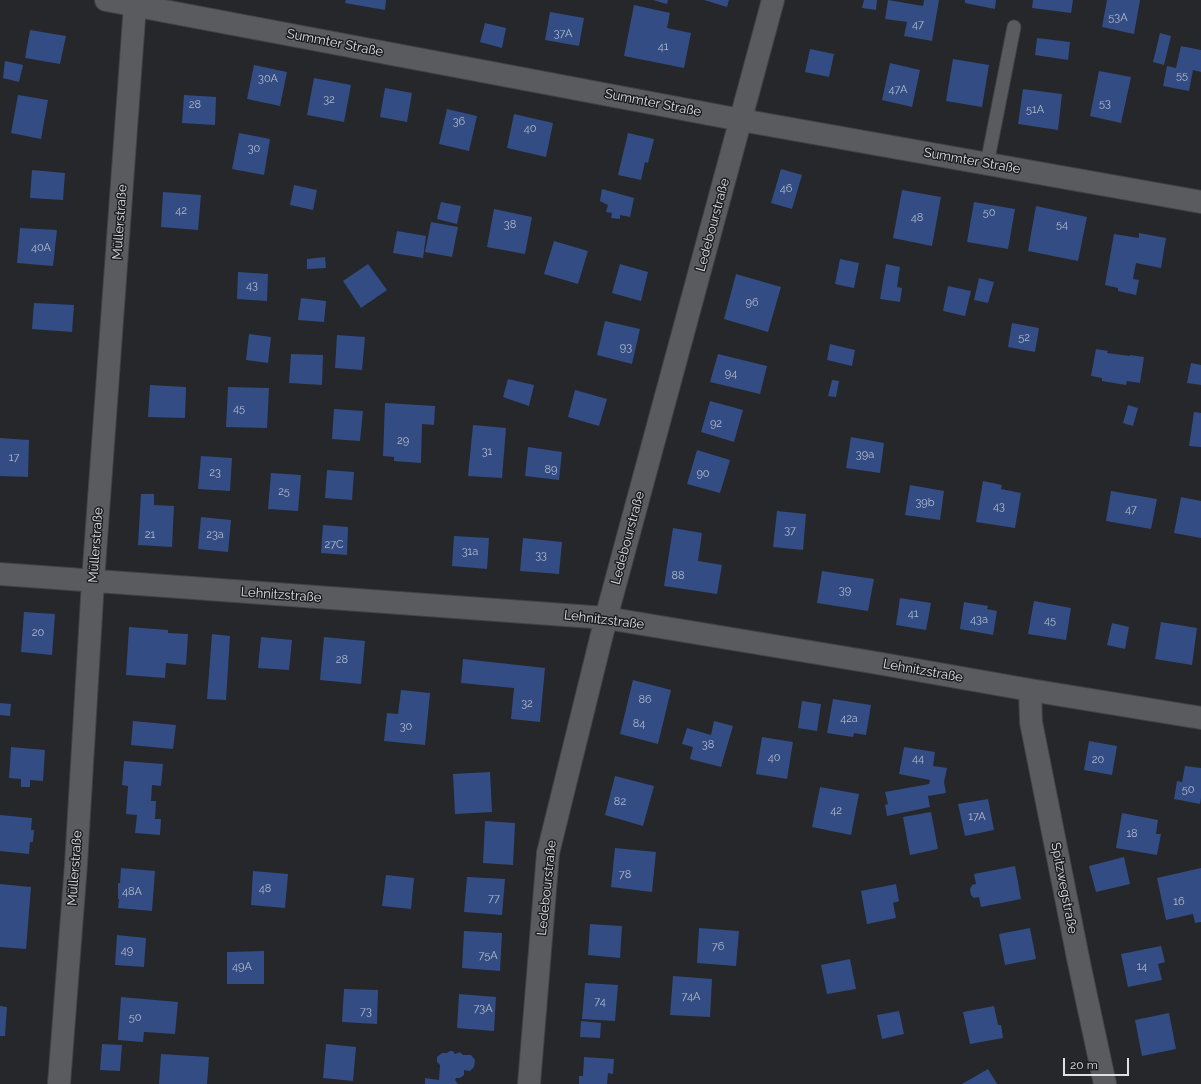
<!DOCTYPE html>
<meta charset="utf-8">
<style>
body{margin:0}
#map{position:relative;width:1201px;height:1084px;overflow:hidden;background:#25272a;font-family:Raleway,sans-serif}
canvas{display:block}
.scale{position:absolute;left:1063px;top:1058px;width:66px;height:18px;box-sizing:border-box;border:2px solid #dee0e2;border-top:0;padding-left:5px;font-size:12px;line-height:14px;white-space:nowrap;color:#dee0e2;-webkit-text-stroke:3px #1c1d20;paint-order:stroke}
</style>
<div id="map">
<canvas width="1201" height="1084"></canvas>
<div class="scale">20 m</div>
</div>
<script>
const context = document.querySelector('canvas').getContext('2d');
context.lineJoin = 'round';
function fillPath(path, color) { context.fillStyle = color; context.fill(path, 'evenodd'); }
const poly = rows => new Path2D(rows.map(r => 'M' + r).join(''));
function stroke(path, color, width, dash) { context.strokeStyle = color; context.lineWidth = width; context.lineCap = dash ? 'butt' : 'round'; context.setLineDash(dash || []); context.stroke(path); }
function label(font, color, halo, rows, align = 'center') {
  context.font = font + ' Raleway,sans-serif'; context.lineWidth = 3; context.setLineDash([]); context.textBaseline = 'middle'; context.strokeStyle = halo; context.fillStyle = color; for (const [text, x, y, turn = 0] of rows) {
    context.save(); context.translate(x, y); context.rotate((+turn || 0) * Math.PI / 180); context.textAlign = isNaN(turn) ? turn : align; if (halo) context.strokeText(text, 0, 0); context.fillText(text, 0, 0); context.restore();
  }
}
fillPath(poly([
 [346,0,386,0,385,10,345,3],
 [653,0,668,0,667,4],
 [704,0,729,0,727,7],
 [864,0,877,0,876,10,862,8],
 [888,0,923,6,924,0,939,0,932,41,904,36,907,22,885,19],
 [965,0,996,0,995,9,965,3],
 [1033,0,1073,0,1071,13,1032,8],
 [1107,0,1140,0,1134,34,1102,27],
 [634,5,670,13,667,28,691,33,684,68,624,56],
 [550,12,584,18,579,46,545,40],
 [485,23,506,28,502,48,480,42],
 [30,30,66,36,60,64,25,58],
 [1160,33,1171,36,1164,65,1153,62],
 [1037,38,1070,42,1068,60,1035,55],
 [1181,46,1201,50,1201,72,1193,70,1189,91,1163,86,1167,66,1176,68],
 [810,49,834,54,829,77,805,72],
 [953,59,989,65,982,107,946,101],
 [5,61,23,65,19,82,3,78],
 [890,63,920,70,912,107,882,100],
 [254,65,287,72,280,106,247,99],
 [1099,71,1131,77,1121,123,1090,116],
 [314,78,351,85,344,122,307,115],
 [385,88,412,93,407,122,380,117],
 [1023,89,1062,94,1058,130,1018,124],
 [18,95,48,100,41,139,11,133],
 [184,95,216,97,215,125,182,123],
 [447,109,477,116,469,151,439,144],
 [514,114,553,123,546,157,507,148],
 [239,133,270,139,264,175,232,169],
 [628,133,654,139,648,163,645,162,641,180,618,175],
 [781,169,802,175,792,209,771,203],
 [32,170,65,173,63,200,30,198],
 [294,185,317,190,313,210,290,205],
 [602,189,634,198,630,217,620,215,620,219,611,218,612,213,606,212,608,205,600,201],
 [902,190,941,197,932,246,893,238],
 [163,192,201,195,198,230,161,227],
 [441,202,461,206,457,224,437,219],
 [974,202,1015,209,1008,249,967,242],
 [1036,206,1087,217,1078,261,1028,251],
 [494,209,532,217,525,254,487,247],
 [431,222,458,227,452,257,425,252],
 [20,228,57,230,53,266,17,263],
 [397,231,426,236,423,258,393,253],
 [1139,233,1166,238,1161,268,1136,263,1133,279,1139,280,1136,295,1118,291,1118,288,1105,285,1114,234,1139,238],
 [554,241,588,251,578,284,544,274],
 [325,257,326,268,307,269,307,259],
 [840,259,859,263,854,288,835,284],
 [368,264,387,290,361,308,343,281],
 [620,264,648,272,641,301,612,293],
 [886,264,900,267,897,287,902,288,900,302,880,299],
 [238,272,268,274,267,301,237,299],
 [736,274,781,287,768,332,724,319],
 [979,278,994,282,988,303,974,300],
 [948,286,971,291,965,316,943,311],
 [301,298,326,301,324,322,298,320],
 [34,303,74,305,72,332,32,329],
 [605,321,640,329,632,364,597,355],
 [1012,323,1039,328,1035,352,1008,347],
 [249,334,271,337,268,363,246,360],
 [337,335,365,337,362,370,335,368],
 [830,344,855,350,852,366,827,360],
 [1096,349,1108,351,1107,353,1130,356,1130,355,1144,357,1140,383,1127,381,1126,385,1102,381,1102,378,1091,376],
 [291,354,323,355,322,385,289,383],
 [718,354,767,366,760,394,710,382],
 [1191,363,1201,365,1201,385,1187,383],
 [508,379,534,385,529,406,503,397],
 [832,380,839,381,836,397,828,396],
 [150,385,186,387,185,418,148,417],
 [228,387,269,388,267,428,226,427],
 [575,390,607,399,599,426,568,417],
 [710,401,743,410,734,442,701,432],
 [385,403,435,406,434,425,422,424,421,463,394,461,394,457,383,456],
 [1128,405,1138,408,1133,426,1123,423],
 [334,409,363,411,360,441,332,439],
 [1194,412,1201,413,1201,447,1189,446],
 [473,425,506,428,502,478,468,476],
 [851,437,884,443,880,473,846,468],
 [0,438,29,440,28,477,0,476],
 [528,447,562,452,559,480,525,476],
 [697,450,730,460,720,493,687,484],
 [201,456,232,458,230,491,198,489],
 [327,470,354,472,352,500,325,498],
 [271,473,301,475,298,511,268,509],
 [983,481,1002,485,1001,489,1021,493,1015,528,976,522],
 [910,485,944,491,940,520,905,515],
 [1111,491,1157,499,1151,529,1106,521],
 [141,494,154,494,154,505,174,506,172,547,138,545],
 [1181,497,1201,501,1201,538,1174,533],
 [777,511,806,514,803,550,773,547],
 [201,517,231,520,228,552,198,549],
 [323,525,348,527,347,555,321,553],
 [673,528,702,533,698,561,722,565,717,594,664,586],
 [454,536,489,538,487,569,452,566],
 [523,538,562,542,559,574,520,571],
 [822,571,874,579,868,611,817,603],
 [900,598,931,603,926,630,896,625],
 [1034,601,1071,608,1066,640,1028,634],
 [964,602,988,606,987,609,997,611,993,635,960,629],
 [24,612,55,614,52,655,21,652],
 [1161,622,1197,628,1192,665,1155,659],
 [1112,623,1129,627,1125,649,1107,645],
 [129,627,168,630,168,633,188,634,186,665,166,663,165,678,126,675],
 [212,634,230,636,226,700,207,699],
 [261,637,292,640,289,670,258,668],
 [324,637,365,641,361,684,320,680],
 [463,659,545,668,540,722,511,719,514,688,461,683],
 [633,680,671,690,658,744,620,734],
 [401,690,430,693,425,745,384,741,387,713,398,714],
 [833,699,871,705,866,735,854,733,853,737,827,733],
 [802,701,821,704,817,731,798,728],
 [0,703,11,704,10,716,0,715],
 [133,721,176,725,173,749,131,745],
 [714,721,733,726,721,767,690,759,693,747,682,744,687,728,711,735],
 [762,737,793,742,787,779,756,774],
 [1089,741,1117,746,1112,775,1084,770],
 [11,747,45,750,43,781,30,780,30,787,21,787,21,779,9,778],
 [904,747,935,752,933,766,947,768,944,782,946,793,928,796,930,807,887,816,885,805,888,804,885,792,929,784,930,780,899,774],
 [124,761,163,764,161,786,152,785,151,801,156,801,155,819,161,819,160,835,135,833,137,815,126,814,128,786,122,785],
 [1185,766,1201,768,1201,798,1200,804,1174,799,1177,781,1182,782],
 [490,772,492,812,455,814,453,774],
 [615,776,654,786,643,826,605,815],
 [820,787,859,794,851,835,812,827],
 [988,799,994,830,965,836,958,804],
 [931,812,938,849,910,855,903,817],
 [1122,813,1158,820,1156,834,1161,834,1157,855,1116,848],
 [0,815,32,818,31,830,34,830,33,842,30,842,29,854,0,851],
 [485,821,515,823,513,865,483,863],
 [615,848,656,852,652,892,611,887],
 [1124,857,1130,884,1096,892,1089,866],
 [1015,866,1021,899,981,907,979,897,974,898,971,895,970,889,972,885,976,884,974,874],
 [121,868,155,871,152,911,118,908,119,899,118,899,118,883,120,883],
 [1201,868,1201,922,1195,923,1193,914,1166,920,1157,878],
 [253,871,288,874,285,908,251,905],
 [386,875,414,878,411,909,382,906],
 [467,877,505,879,502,915,464,912],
 [0,884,31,887,26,949,0,947],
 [896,884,899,901,893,903,896,918,867,924,861,891],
 [590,924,622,926,620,958,588,955],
 [699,928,739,931,736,966,697,963],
 [1030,928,1036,959,1005,965,999,934],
 [464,931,502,933,500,971,462,968],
 [117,935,146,938,144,967,115,965],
 [1161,946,1165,962,1158,964,1162,980,1128,987,1121,954],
 [264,951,264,984,227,984,227,952],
 [850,959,856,989,827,994,821,965],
 [673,976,712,979,710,1017,670,1015],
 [585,983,618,985,615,1021,582,1019],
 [344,989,378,990,377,1024,342,1022],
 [459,994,496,997,494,1031,457,1028],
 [121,997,178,1002,175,1034,144,1032,143,1042,118,1040],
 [0,1006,7,1007,5,1036,0,1036],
 [994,1006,998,1025,1001,1025,1003,1038,970,1044,963,1012],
 [899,1011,904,1034,882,1039,877,1015],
 [1169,1013,1176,1049,1142,1056,1135,1020],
 [581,1021,601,1023,600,1038,580,1037],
 [102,1044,122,1045,120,1071,100,1070],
 [326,1044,356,1047,353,1081,323,1078],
 [450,1051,453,1051,455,1054,460,1052,463,1055,471,1055,475,1060,474,1067,470,1071,464,1070,464,1075,460,1078,456,1078,455,1080,458,1084,425,1084,425,1078,439,1080,440,1065,437,1062,437,1057,442,1053,447,1053],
 [161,1054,209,1057,207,1084,159,1084],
 [584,1057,614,1059,613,1074,608,1073,607,1084,579,1084,579,1076,583,1076],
 [988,1069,997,1084,962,1084]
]), '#334c84');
const service = poly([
 [987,164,1014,27]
]);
const minor = poly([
 [106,0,741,120,1201,202],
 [0,574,606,618,877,663,1030,690,1201,718],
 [1030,690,1031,722,1079,963,1105,1084],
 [59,1084,76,864,93,581,135,5],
 [529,1084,548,853,606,618,773,0]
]);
stroke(service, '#414245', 15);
stroke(minor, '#414245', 24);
stroke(service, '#5a5b5f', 13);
stroke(minor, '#5a5b5f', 22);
label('11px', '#b3bbca', null, [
 ["53A",1118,18],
 ["47",918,25],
 ["37A",563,34],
 ["41",663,47],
 ["55",1182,76],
 ["30A",268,79],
 ["47A",898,90],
 ["32",329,100],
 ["53",1105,104],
 ["28",195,105],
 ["51A",1035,110],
 ["36",459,122],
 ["40",530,129],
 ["30",254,149],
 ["46",786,189],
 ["42",181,211],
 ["50",989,213],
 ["48",917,218],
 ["38",510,225],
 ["54",1062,225],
 ["40A",41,248],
 ["43",252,286],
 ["96",752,303],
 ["52",1024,338],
 ["93",626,348],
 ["94",731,374],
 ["45",239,409],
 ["92",716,424],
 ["29",403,441],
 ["31",487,452],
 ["39a",865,455],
 ["17",14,458],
 ["89",551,470],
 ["23",215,473],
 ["90",703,474],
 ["25",284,492],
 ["39b",925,503],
 ["43",999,507],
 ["47",1131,510],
 ["37",790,531],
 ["21",150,535],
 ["23a",215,535],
 ["27C",334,545],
 ["31a",470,552],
 ["33",541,556],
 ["88",678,576],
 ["39",845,591],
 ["41",913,614],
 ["43a",979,620],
 ["45",1050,621],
 ["20",38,633],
 ["28",342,660],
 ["86",645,700],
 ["32",527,704],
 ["42a",849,719],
 ["84",639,724],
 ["30",406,727],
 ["38",708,745],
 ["40",774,758],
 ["44",918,759],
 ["20",1098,760],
 ["50",1188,790],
 ["82",620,802],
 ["42",836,811],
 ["17A",977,817],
 ["18",1132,834],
 ["78",625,875],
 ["48",265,889],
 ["48A",132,892],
 ["77",494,899],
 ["16",1179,902],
 ["76",718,947],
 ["49",127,951],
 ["75A",488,956],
 ["49A",242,967],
 ["14",1142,967],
 ["74A",691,997],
 ["74",600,1002],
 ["73A",483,1009],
 ["73",366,1012],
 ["50",135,1018]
]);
label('13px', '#dee0e2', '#1c1d20', [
 ["Summter Straße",335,43,11],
 ["Summter Straße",653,103,11],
 ["Summter Straße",972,161,10],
 ["Müllerstraße",120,222,-86],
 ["Ledebourstraße",713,225,-75],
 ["Ledebourstraße",628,538,-75],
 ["Müllerstraße",96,545,-86],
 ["Lehnitzstraße",281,595,4],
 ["Lehnitzstraße",604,620,7],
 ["Lehnitzstraße",923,671,10],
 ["Müllerstraße",75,868,-86],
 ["Ledebourstraße",547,888,-84],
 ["Spitzwegstraße",1064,888,79]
]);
</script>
